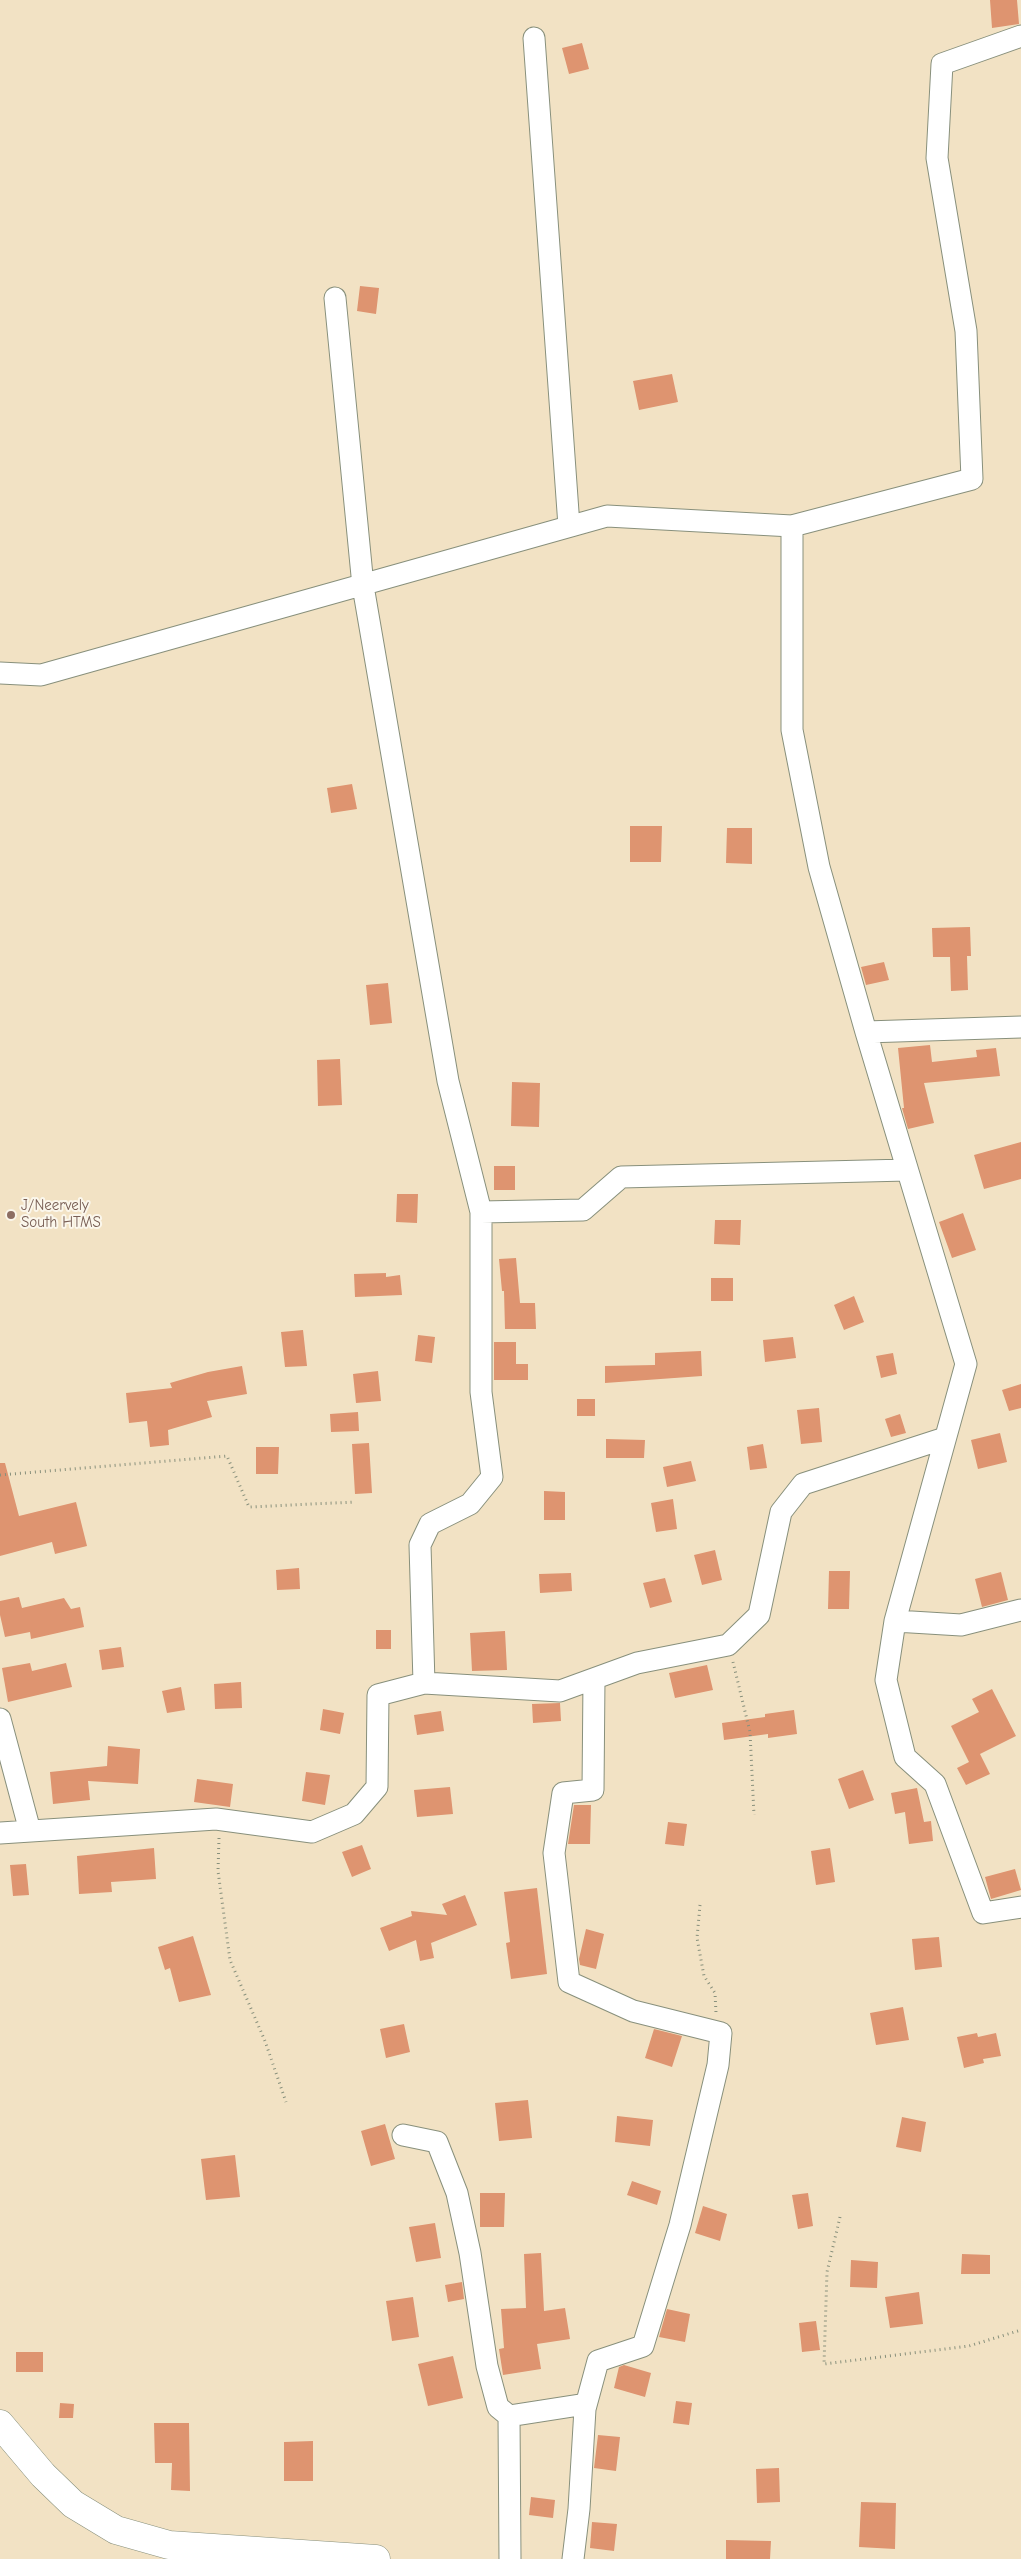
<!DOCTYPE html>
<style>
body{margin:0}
canvas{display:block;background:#f2e2c4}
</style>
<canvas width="1021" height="2559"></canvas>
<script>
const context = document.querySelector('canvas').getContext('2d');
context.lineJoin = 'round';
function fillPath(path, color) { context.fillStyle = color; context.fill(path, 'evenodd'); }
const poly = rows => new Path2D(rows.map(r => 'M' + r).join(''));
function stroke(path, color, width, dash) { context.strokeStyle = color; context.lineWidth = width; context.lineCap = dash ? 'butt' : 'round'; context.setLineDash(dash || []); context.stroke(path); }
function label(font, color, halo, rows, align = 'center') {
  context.font = font + ' "Comic Neue",sans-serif'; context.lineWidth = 4; context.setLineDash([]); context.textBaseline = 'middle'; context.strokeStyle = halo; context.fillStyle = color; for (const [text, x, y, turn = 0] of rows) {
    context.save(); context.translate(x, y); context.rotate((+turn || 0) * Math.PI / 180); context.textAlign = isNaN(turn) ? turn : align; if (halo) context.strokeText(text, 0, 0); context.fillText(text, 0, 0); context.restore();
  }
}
fillPath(poly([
 [990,0,1017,0,1019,24,992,28],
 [582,43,589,69,569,74,562,48],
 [360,286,379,288,376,314,357,311],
 [672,374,678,402,639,410,633,381],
 [352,784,357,809,331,813,327,788],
 [630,826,662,826,661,862,630,862],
 [727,828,752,828,752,864,726,863],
 [970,927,971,956,967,956,968,990,951,991,950,957,933,957,932,928],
 [884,962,889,980,866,985,861,967],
 [388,983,392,1023,370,1025,366,985],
 [930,1045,932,1062,977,1057,976,1050,996,1048,1000,1076,924,1083,934,1123,908,1129,902,1108,904,1108,898,1048],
 [340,1059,342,1105,318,1106,317,1060],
 [512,1082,540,1083,539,1127,511,1126],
 [1021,1142,1021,1179,984,1189,974,1155],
 [494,1166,515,1166,515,1190,494,1190],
 [397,1194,418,1194,417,1223,396,1222],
 [963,1213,976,1250,952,1258,939,1222],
 [715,1220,741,1220,740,1245,714,1244],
 [516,1258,520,1303,535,1303,536,1329,505,1329,504,1291,502,1291,499,1259],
 [386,1273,386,1277,400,1275,402,1295,355,1297,354,1274],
 [711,1278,733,1278,733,1301,711,1301],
 [854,1296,864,1322,844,1330,834,1305],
 [303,1330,307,1366,285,1367,281,1332],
 [418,1335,435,1337,432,1363,415,1361],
 [793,1337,796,1358,765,1362,763,1340],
 [494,1342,516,1342,516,1364,528,1364,528,1380,494,1380],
 [701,1351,702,1376,605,1383,605,1366,655,1365,655,1353],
 [893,1353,897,1374,881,1378,876,1356],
 [242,1366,247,1394,207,1401,212,1417,168,1430,169,1445,150,1447,147,1421,129,1423,126,1393,172,1388,170,1383,208,1372],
 [378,1371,381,1401,356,1403,353,1374],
 [1021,1384,1021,1408,1009,1411,1002,1390],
 [577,1399,595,1399,595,1416,577,1416],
 [819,1408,822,1442,801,1444,797,1410],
 [358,1412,359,1431,331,1432,330,1414],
 [900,1414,906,1433,891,1437,885,1419],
 [1000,1433,1007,1462,978,1469,971,1440],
 [606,1439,645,1440,644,1458,606,1458],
 [369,1443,372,1493,355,1494,352,1444],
 [763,1444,767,1468,750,1470,747,1447],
 [256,1447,279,1447,278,1474,256,1474],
 [691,1461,696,1481,667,1487,663,1467],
 [0,1463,5,1463,19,1516,76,1502,87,1546,55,1554,52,1542,0,1556],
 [544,1491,565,1492,565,1520,544,1520],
 [673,1499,677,1529,656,1532,651,1503],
 [715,1550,722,1580,702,1585,694,1555],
 [299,1568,300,1589,277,1590,276,1570],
 [829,1571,850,1571,849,1609,828,1609],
 [1001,1572,1008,1600,982,1607,975,1579],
 [571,1573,572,1591,540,1593,539,1574],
 [665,1578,672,1602,650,1608,643,1583],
 [19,1597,22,1608,64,1598,71,1609,80,1607,84,1627,31,1639,30,1632,5,1637,0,1615,0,1601],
 [376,1630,391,1630,391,1649,376,1649],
 [505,1631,507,1670,472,1671,470,1633],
 [121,1647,124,1667,102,1670,99,1650],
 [30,1663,32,1671,66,1663,72,1687,8,1702,2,1668],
 [707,1665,713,1690,675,1698,669,1673],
 [241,1682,242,1708,215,1709,214,1684],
 [181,1687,185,1710,167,1713,162,1691],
 [992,1689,1016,1736,980,1754,990,1774,966,1785,957,1768,969,1762,951,1726,979,1712,972,1699],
 [560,1703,561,1721,533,1723,532,1704],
 [323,1709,344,1713,340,1734,320,1730],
 [794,1710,797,1734,768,1738,768,1734,724,1740,722,1723,765,1717,765,1714],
 [441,1711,444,1731,417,1735,414,1715],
 [108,1746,140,1749,138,1784,88,1781,90,1800,53,1804,50,1772,107,1766],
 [863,1770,874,1800,849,1809,838,1779],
 [306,1772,330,1775,325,1805,302,1801],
 [197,1779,233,1784,230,1807,194,1802],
 [450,1787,453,1814,417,1817,414,1790],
 [917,1788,924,1822,931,1821,933,1841,909,1844,905,1812,895,1814,891,1793],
 [574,1805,591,1805,590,1844,568,1844],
 [668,1822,687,1824,684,1846,665,1844],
 [362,1845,371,1869,352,1877,342,1852],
 [154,1848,156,1879,111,1882,112,1892,79,1894,77,1856],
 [830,1848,835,1882,816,1885,811,1851],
 [26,1864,29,1895,13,1896,10,1865],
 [1015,1869,1021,1890,991,1899,985,1877],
 [537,1888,547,1974,511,1979,506,1943,510,1942,504,1892],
 [465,1895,477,1925,431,1943,434,1958,420,1961,416,1940,389,1951,380,1928,412,1916,411,1911,447,1915,442,1904],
 [586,1929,604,1934,596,1969,580,1965,579,1959],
 [193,1936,211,1995,179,2002,170,1968,165,1970,158,1947],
 [939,1937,942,1967,915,1970,912,1939],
 [903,2007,909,2040,876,2045,870,2013],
 [404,2024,410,2052,386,2058,380,2029],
 [654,2029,682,2036,672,2067,645,2058],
 [977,2033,978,2037,996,2033,1001,2056,983,2059,984,2063,964,2068,957,2037],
 [528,2100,532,2138,499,2141,495,2103],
 [617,2116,653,2120,650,2146,615,2142],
 [902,2117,926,2122,921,2152,896,2147],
 [385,2124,395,2159,371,2166,361,2131],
 [235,2155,240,2197,206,2200,201,2159],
 [632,2181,661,2191,657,2205,627,2195],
 [480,2193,505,2193,504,2227,480,2227],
 [808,2193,813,2226,798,2229,792,2195],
 [703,2206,727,2214,720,2241,695,2233],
 [435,2223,441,2258,416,2262,409,2227],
 [541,2253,544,2311,565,2308,570,2339,537,2344,541,2369,503,2375,499,2349,504,2348,501,2309,526,2308,524,2254],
 [962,2254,990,2255,990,2274,961,2274],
 [851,2260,878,2262,877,2288,850,2287],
 [462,2282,464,2299,448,2302,445,2285],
 [919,2292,923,2324,890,2328,885,2297],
 [413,2297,419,2337,392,2341,386,2301],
 [667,2309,690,2314,685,2342,659,2337],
 [816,2321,820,2350,802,2352,799,2323],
 [16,2352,43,2352,43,2372,16,2372],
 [453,2356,463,2398,428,2406,418,2364],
 [624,2365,651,2373,645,2397,614,2388,619,2367],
 [676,2401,692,2403,689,2425,673,2423],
 [60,2403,74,2404,73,2418,59,2418],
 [154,2423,189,2423,190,2491,171,2490,172,2463,155,2463],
 [598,2435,620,2437,616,2471,594,2468],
 [313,2441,313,2481,284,2481,284,2442],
 [779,2468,780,2502,757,2503,756,2469],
 [531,2497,555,2500,553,2518,529,2515],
 [861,2502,896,2503,895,2549,859,2547],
 [592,2522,617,2524,614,2551,590,2548],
 [726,2540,771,2541,770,2559,726,2559]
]), '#de9470');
const street = poly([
 [534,38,569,526],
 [792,526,792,730,819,867,866,1032,966,1364,895,1621,886,1680,905,1757,935,1784,983,1913,1021,1907],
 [0,673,41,675,607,516,792,526,972,479,966,331,937,158,942,64,1021,36],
 [866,1032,1021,1027],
 [481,1212,583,1210,621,1177,907,1170],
 [895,1621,961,1625,1021,1610],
 [424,1683,560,1691,637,1663,728,1645,759,1615,781,1512,803,1484,945,1438],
 [0,1719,30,1831],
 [0,1833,216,1819,312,1832,354,1814,377,1787,378,1695,424,1683,420,1545,430,1524,470,1504,492,1477,481,1392,481,1212,448,1081,363,586,335,298],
 [403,2135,437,2142,457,2193,470,2253,487,2366,498,2407,509,2416],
 [510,2559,509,2416,586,2404],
 [573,2559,579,2509,585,2409,598,2361,643,2346,680,2225,718,2065,721,2033,633,2011,569,1982,554,1853,563,1793,593,1790,594,1679]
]);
const primary = poly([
 [0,2424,43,2475,73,2504,116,2530,169,2545,376,2559]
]);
stroke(street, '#88907c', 23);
stroke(primary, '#88907c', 29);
stroke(poly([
 [0,1475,227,1456,249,1507,355,1502],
 [733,1662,750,1732,754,1815],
 [219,1838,218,1871,230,1960,265,2041,286,2102],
 [700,1905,697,1938,704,1976,715,1993,716,2013],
 [840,2217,827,2272,824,2364,969,2346,1021,2330]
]), '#88907c', 3, [1, 4]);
stroke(street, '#fff', 21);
stroke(primary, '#fff', 28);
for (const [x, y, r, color] of [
 [11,1215,5,"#8d6e63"]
]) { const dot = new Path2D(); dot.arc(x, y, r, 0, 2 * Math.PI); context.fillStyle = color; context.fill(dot); stroke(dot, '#fbf7ec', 2); }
label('15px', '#785e54', '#fbf7ec', [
 ["J/Neervely",21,1206],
 ["South HTMS",21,1223]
], 'left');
</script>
